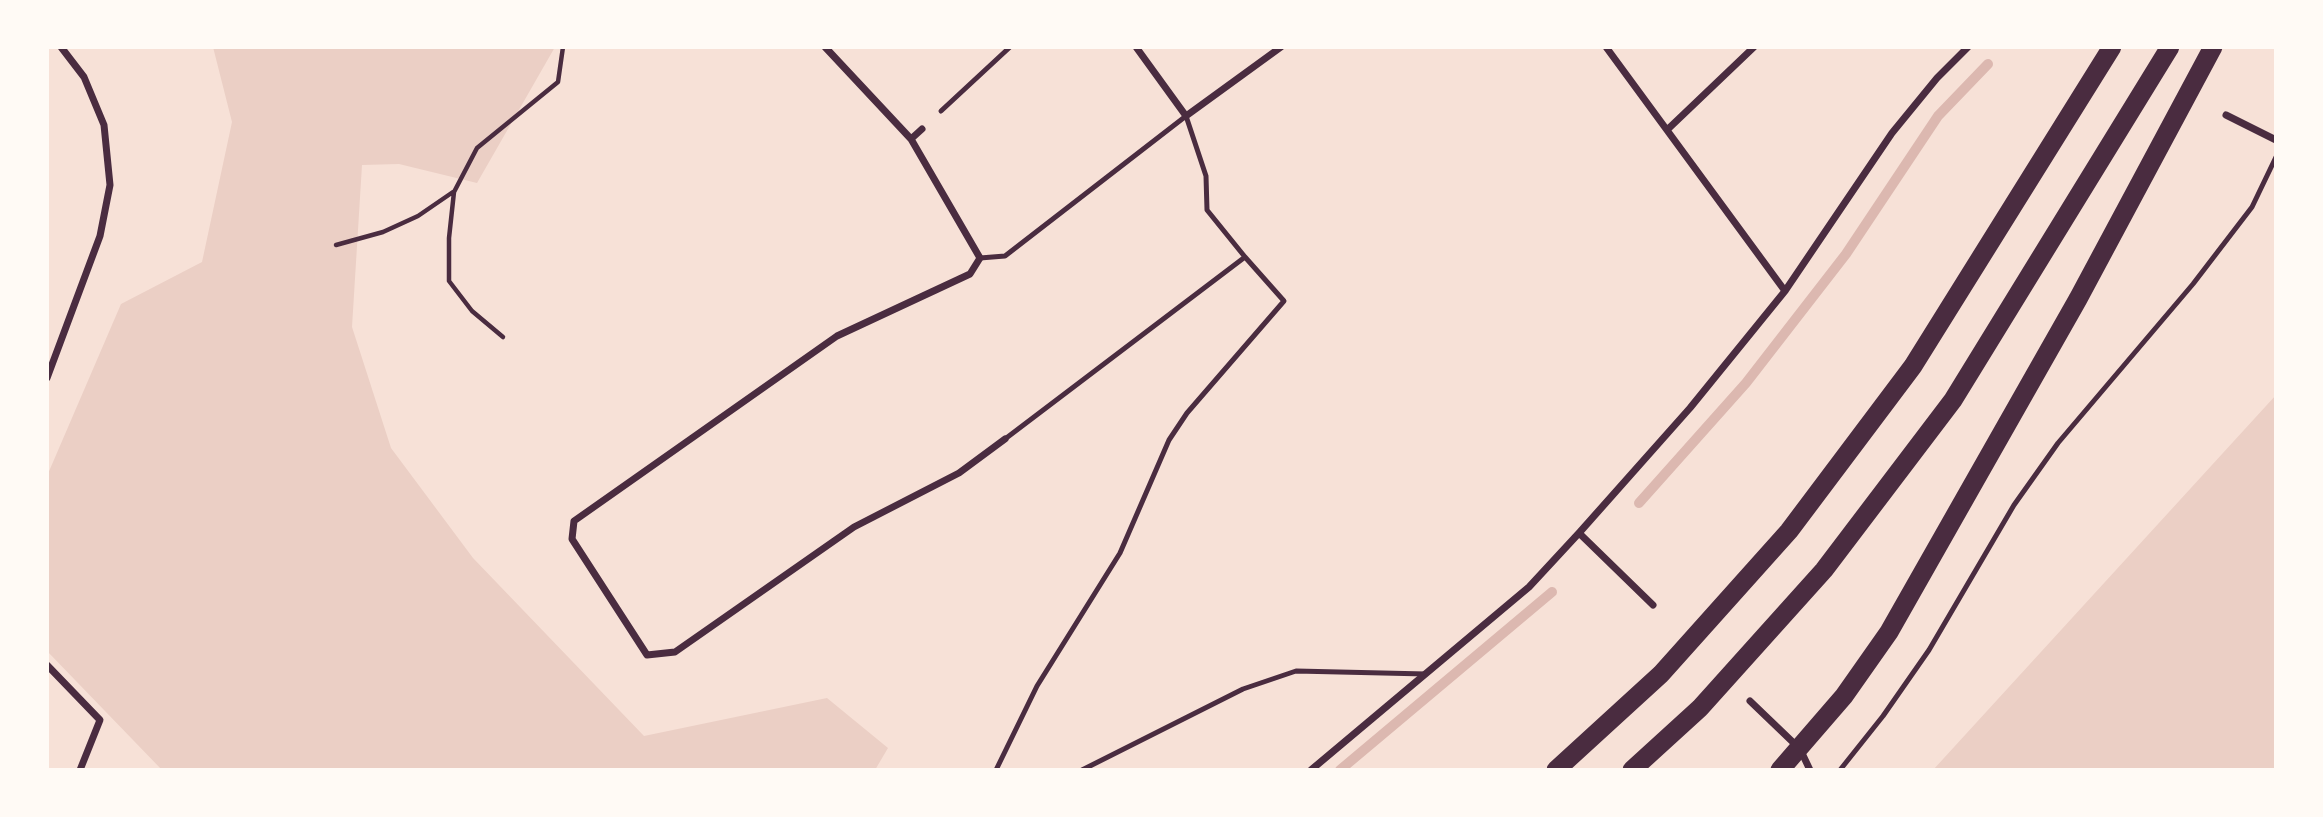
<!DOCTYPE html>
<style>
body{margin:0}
#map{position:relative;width:2323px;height:817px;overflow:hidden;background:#f7e1d7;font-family:Roboto,sans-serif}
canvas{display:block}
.frame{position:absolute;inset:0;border:49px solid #fffaf5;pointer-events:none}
</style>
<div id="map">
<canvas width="2323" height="817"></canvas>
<div class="frame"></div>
</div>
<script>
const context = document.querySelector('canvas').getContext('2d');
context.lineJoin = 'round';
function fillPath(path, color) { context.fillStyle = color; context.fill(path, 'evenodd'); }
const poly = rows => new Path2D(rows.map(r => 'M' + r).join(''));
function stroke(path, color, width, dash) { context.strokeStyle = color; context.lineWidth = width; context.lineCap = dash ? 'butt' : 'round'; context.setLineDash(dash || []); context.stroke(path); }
fillPath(poly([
 [213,47,555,47,477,183,399,164,362,165,352,327,391,448,473,558,644,736,827,698,888,748,875,770,162,770,47,651,47,476,121,304,202,262,232,122],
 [2276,395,2276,770,1933,770]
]), '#ebcfc5');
stroke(poly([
 [1639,503,1746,383,1846,254,1938,116,1988,64],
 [1340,770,1552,592]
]), '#dcb8b0', 10);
stroke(poly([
 [336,245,383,232,418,216,453,192],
 [503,337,472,311,449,281,449,238,454,192,477,148,558,82,563,47]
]), '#4a2c40', 4.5);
stroke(poly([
 [941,111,1010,47],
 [980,258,1005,256,1186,116,1206,176,1207,210,1245,257,1005,439],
 [996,770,1037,686,1120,553,1169,440,1187,413,1284,301,1245,257],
 [1082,770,1243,689,1296,671,1426,674],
 [1840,770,1883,716,1929,650,2014,505,2058,443,2193,284,2252,207,2276,157]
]), '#4a2c40', 5);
stroke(poly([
 [825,47,911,139,980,258,970,274,837,336,574,521,572,539,647,655,675,652,854,527,959,473,1005,439],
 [1136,47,1186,116,1281,47],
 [1606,47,1785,291],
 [2226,115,2276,140],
 [1667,130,1754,47],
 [911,139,922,129],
 [47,378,100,236,110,185,104,125,84,77,61,47],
 [1579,533,1653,605],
 [47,665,100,720,80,770],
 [1750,701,1800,749,1810,770],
 [1311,770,1529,587,1579,533,1690,408,1785,291,1892,133,1937,78,1968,47]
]), '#4a2c40', 7);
stroke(poly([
 [1556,770,1661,674,1789,531,1913,366,2112,47],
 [1632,770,1700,708,1824,570,1953,400,2170,47],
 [1780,770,1844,696,1889,632,2078,299,2213,47]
]), '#4a2c40', 19);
</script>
